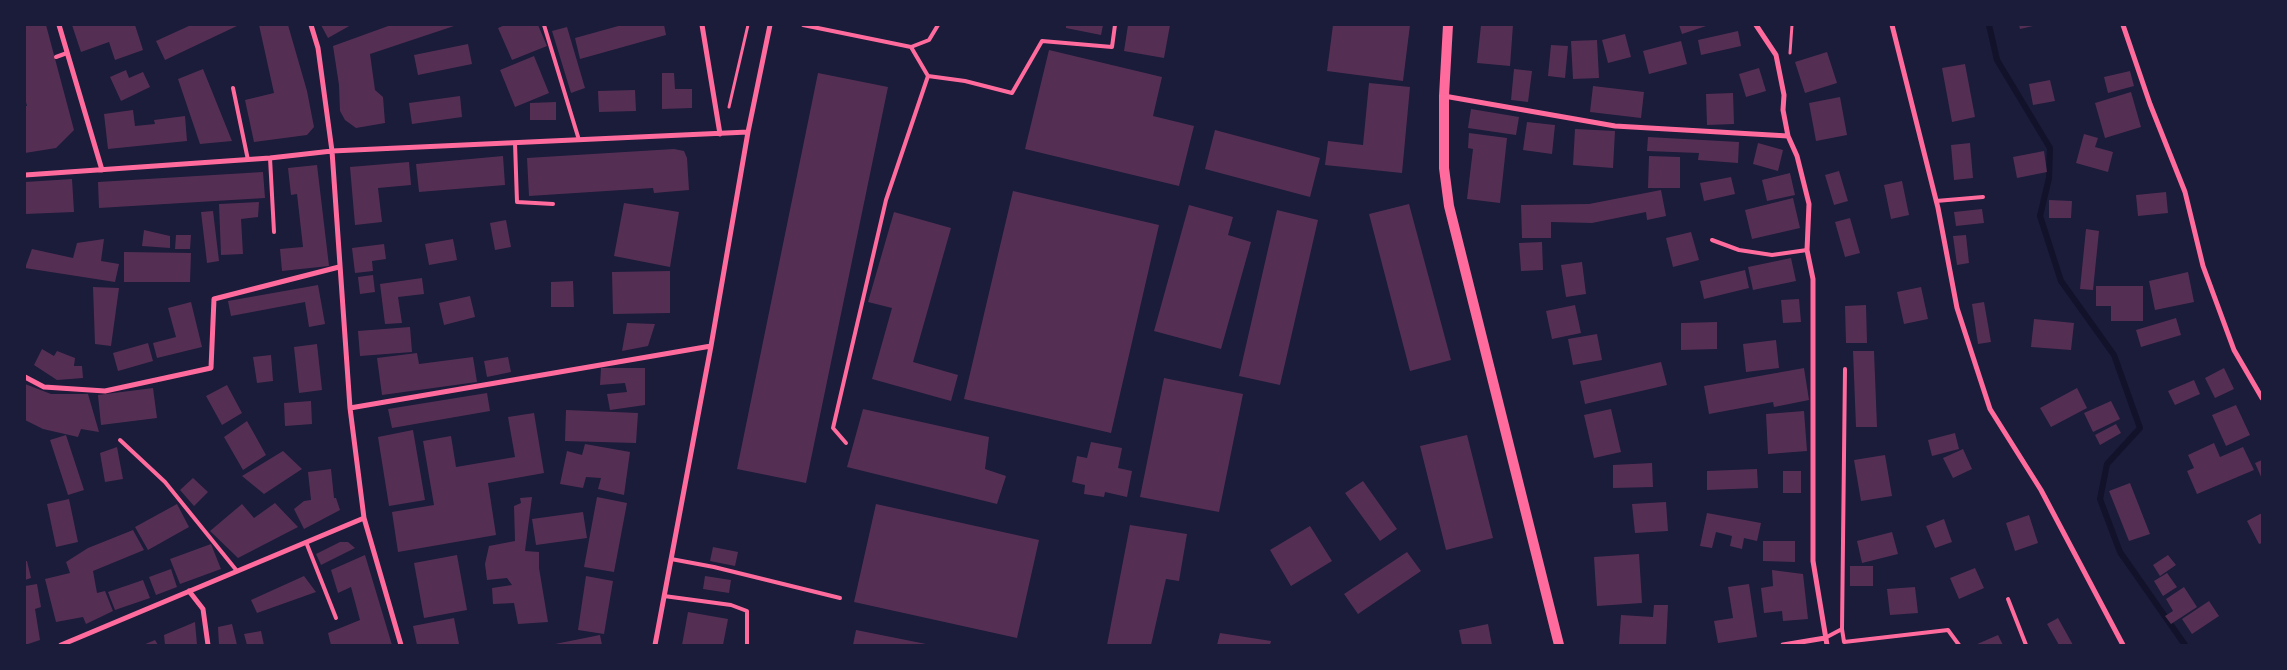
<!DOCTYPE html>
<style>
body{margin:0}
#map{position:relative;width:2287px;height:670px;overflow:hidden;background:#1b1b3a;font-family:Mulish,sans-serif}
canvas{display:block}
.frame{position:absolute;inset:0;border:26px solid #1b1b3a;pointer-events:none}
</style>
<div id="map">
<canvas width="2287" height="670"></canvas>
<div class="frame"></div>
</div>
<script>
const context = document.querySelector('canvas').getContext('2d');
context.lineJoin = 'round';
const poly = rows => new Path2D(rows.map(r => 'M' + r).join(''));
function stroke(path, color, width, dash) { context.strokeStyle = color; context.lineWidth = width; context.lineCap = dash ? 'butt' : 'round'; context.setLineDash(dash || []); context.stroke(path); }
function fillPath(path, color) { context.fillStyle = color; context.fill(path, 'evenodd'); }
stroke(poly([
 [1989,25,1997,60,2050,148,2049,178,2040,216,2061,281,2114,355,2140,428,2107,464,2100,499,2120,552,2185,645]
]), '#12122b', 6);
fillPath(poly([
 [25,25,46,25,74,130,56,148,25,153,25,106,27,106,25,98],
 [72,25,135,25,143,50,115,60,109,42,81,52],
 [191,25,239,25,165,60,156,41],
 [259,25,288,25,307,91,314,127,307,135,254,142,245,100,274,93],
 [321,25,351,25,328,38],
 [391,25,457,25,370,54,375,90,383,97,385,123,356,128,345,120,340,111,339,85,333,46],
 [505,25,538,25,547,46,512,60,498,28],
 [622,25,664,25,666,35,580,59,575,38],
 [1066,25,1103,25,1101,35,1066,28],
 [1128,25,1170,25,1164,58,1124,51],
 [1333,25,1410,25,1403,81,1327,71],
 [1481,25,1513,25,1510,66,1477,63],
 [1679,25,1709,25,1682,34],
 [2019,25,2033,25,2033,26,2020,29],
 [567,27,585,88,571,93,552,31],
 [1738,31,1741,46,1701,55,1698,40],
 [1625,34,1631,57,1608,63,1602,40],
 [1597,40,1599,78,1573,79,1571,41],
 [1681,41,1687,64,1649,74,1643,51],
 [468,44,472,64,418,75,414,55],
 [1551,45,1568,46,1565,78,1548,76],
 [1049,50,1162,77,1153,116,1194,126,1179,186,1025,149],
 [1827,52,1837,83,1805,93,1795,62],
 [534,56,549,93,515,107,500,70],
 [1965,64,1975,117,1952,122,1942,68],
 [1759,68,1766,91,1746,97,1739,74],
 [203,69,232,141,200,144,178,79],
 [1514,69,1532,71,1528,102,1511,100],
 [126,70,129,78,143,72,150,87,121,101,110,77],
 [2130,71,2134,86,2108,93,2104,77],
 [662,73,674,73,675,89,692,89,692,108,662,109],
 [818,73,888,87,806,483,737,469],
 [2050,80,2055,101,2033,105,2029,84],
 [1369,83,1410,87,1402,173,1325,165,1328,141,1363,145],
 [1593,86,1644,92,1641,118,1590,112],
 [635,90,636,111,599,112,598,91],
 [2131,92,2141,127,2105,138,2095,103],
 [1733,93,1734,124,1707,125,1706,94],
 [460,96,462,117,412,124,409,103],
 [1840,97,1847,135,1816,141,1809,103],
 [556,102,556,120,530,120,530,103],
 [1471,109,1519,117,1516,135,1468,128],
 [133,110,135,126,155,124,154,120,185,116,187,141,108,149,104,114],
 [1527,122,1555,125,1552,154,1523,150],
 [1575,129,1615,131,1613,168,1573,165],
 [1215,130,1320,158,1310,197,1205,169],
 [1469,133,1507,138,1500,203,1467,199,1473,149,1468,148],
 [2084,134,2098,138,2095,147,2113,152,2108,172,2076,163],
 [1648,137,1739,142,1738,163,1698,160,1699,153,1647,151],
 [1758,143,1783,150,1778,171,1753,164],
 [1970,143,1973,178,1954,180,1951,145],
 [674,149,684,151,687,158,689,190,654,193,653,188,529,196,527,158],
 [2044,151,2047,172,2017,178,2013,157],
 [503,156,505,185,419,192,416,164],
 [1649,156,1680,157,1680,188,1648,188],
 [409,162,411,185,378,188,382,222,355,225,350,167],
 [317,165,329,266,282,271,280,249,303,247,297,194,291,195,288,168],
 [1839,171,1848,201,1834,205,1825,175],
 [263,172,265,198,99,208,98,182],
 [1790,173,1795,195,1767,201,1762,180],
 [1731,177,1735,194,1704,201,1700,183],
 [72,179,74,212,25,214,25,182],
 [1902,181,1909,215,1891,219,1884,185],
 [1661,190,1666,216,1647,220,1646,212,1592,223,1551,222,1551,238,1522,238,1521,205,1589,204],
 [1013,191,1159,225,1111,433,964,399],
 [2166,192,2168,213,2138,216,2136,195],
 [1793,198,1800,228,1752,239,1745,210],
 [2049,200,2072,201,2071,218,2049,218],
 [259,202,258,217,241,219,243,254,221,255,219,204],
 [624,203,679,212,670,267,614,256],
 [1409,204,1451,360,1410,371,1369,214],
 [1189,205,1233,217,1228,235,1251,242,1221,349,1154,331],
 [1982,209,1984,223,1956,226,1954,212],
 [1277,210,1318,220,1280,385,1239,376],
 [213,211,219,261,207,263,201,212],
 [894,212,951,228,913,362,958,375,951,401,872,379,892,308,868,302],
 [1850,218,1860,253,1845,257,1835,222],
 [506,220,511,247,495,250,490,223],
 [2086,229,2099,231,2093,290,2080,289],
 [144,230,170,236,170,248,142,246],
 [1691,232,1699,260,1673,267,1666,238],
 [176,235,191,235,190,249,175,249],
 [1966,235,1969,263,1957,265,1953,236],
 [104,239,101,261,119,264,115,282,25,268,32,249,73,258,77,243],
 [453,239,457,260,429,265,425,244],
 [1542,242,1543,270,1521,271,1519,243],
 [384,244,386,259,372,261,373,271,355,273,352,248],
 [124,252,191,253,190,282,124,282],
 [1791,258,1796,281,1753,290,1748,267],
 [1582,262,1586,294,1566,297,1561,265],
 [1745,270,1749,288,1704,299,1700,281],
 [670,271,670,313,613,314,612,272],
 [2188,272,2194,302,2155,310,2149,281],
 [373,275,375,292,360,294,358,277],
 [422,278,424,294,398,297,402,323,385,324,380,284],
 [573,281,574,307,551,307,551,282],
 [318,285,325,324,309,327,305,302,231,316,228,301],
 [2096,286,2143,286,2143,321,2111,321,2111,306,2096,306],
 [93,287,119,288,111,346,95,344],
 [1921,287,1928,319,1904,324,1897,292],
 [470,296,475,317,444,325,439,303],
 [1799,299,1801,322,1783,323,1781,300],
 [191,302,202,347,157,358,153,343,176,337,168,308],
 [1984,302,1991,342,1978,344,1972,304],
 [1575,305,1581,333,1552,339,1546,311],
 [1866,305,1867,343,1846,343,1845,306],
 [2176,318,2181,335,2141,347,2136,330],
 [2034,319,2074,323,2071,350,2031,347],
 [1717,322,1717,349,1681,350,1681,323],
 [627,323,655,324,648,346,622,351],
 [410,327,412,352,360,356,358,331],
 [1597,334,1602,360,1573,365,1568,339],
 [1776,340,1779,368,1746,372,1743,344],
 [148,343,153,361,118,371,113,353],
 [317,344,322,390,299,393,294,347],
 [42,349,54,356,57,351,75,358,74,366,82,366,83,378,57,380,34,365],
 [1853,351,1874,351,1877,427,1856,427],
 [417,353,419,364,473,357,477,382,382,395,377,358],
 [271,355,273,381,257,383,253,357],
 [508,357,511,372,487,377,484,361],
 [1661,362,1667,385,1585,404,1580,381],
 [601,368,645,368,645,405,610,410,607,394,627,392,625,383,600,385],
 [1804,368,1809,400,1774,407,1773,402,1709,414,1704,386],
 [2224,368,2234,389,2215,398,2205,378],
 [1164,378,1243,394,1219,512,1140,497],
 [2194,380,2200,394,2175,405,2168,391],
 [25,384,51,394,88,394,99,432,81,429,78,437,43,429,25,420],
 [227,385,242,413,222,425,206,396],
 [153,388,157,418,101,425,98,395],
 [2077,388,2087,408,2051,427,2040,408],
 [487,393,490,411,392,428,388,409],
 [311,401,312,424,285,426,284,403],
 [2111,401,2120,419,2093,432,2084,413],
 [2236,405,2250,435,2226,446,2212,415],
 [863,409,989,437,985,469,1006,476,997,504,847,467],
 [1611,409,1621,452,1594,458,1584,415],
 [566,410,638,413,636,443,565,441],
 [1804,411,1807,451,1768,454,1766,414],
 [534,413,544,473,488,483,496,535,398,552,392,512,434,505,423,441,451,436,456,467,515,457,508,417],
 [247,421,266,455,243,470,224,437],
 [2116,424,2121,433,2100,445,2095,435],
 [413,430,425,500,389,506,378,437],
 [1955,433,1959,449,1932,456,1928,440],
 [66,435,84,490,68,495,50,440],
 [1467,435,1493,538,1446,550,1420,446],
 [1091,442,1122,448,1118,468,1132,471,1127,497,1105,492,1104,497,1084,494,1085,485,1072,482,1077,456,1087,458],
 [2214,443,2220,457,2243,447,2254,470,2197,494,2187,471,2194,468,2188,455],
 [585,444,630,452,624,495,598,489,601,478,586,477,583,488,560,484,567,451,582,455],
 [117,447,123,479,105,482,100,453],
 [1963,449,1972,469,1953,478,1943,458],
 [283,451,302,469,264,494,242,476],
 [1885,455,1892,496,1861,501,1854,460],
 [2262,460,2262,479,2255,463],
 [1652,463,1653,487,1613,488,1613,465],
 [331,469,334,498,336,498,340,510,304,529,294,509,304,501,311,500,308,472],
 [1757,469,1758,488,1707,490,1707,471],
 [1783,471,1801,471,1801,493,1783,493],
 [193,478,208,492,194,506,180,490],
 [1363,481,1397,529,1380,541,1345,493],
 [2130,483,2150,534,2129,541,2109,491],
 [532,497,525,551,539,552,539,568,548,622,518,624,514,603,493,604,492,588,512,585,507,578,487,580,485,564,489,546,515,541,514,506,521,503,520,498],
 [597,497,627,503,614,572,584,567],
 [69,499,78,542,56,547,47,504],
 [1666,502,1668,531,1635,533,1632,504],
 [275,503,298,527,238,558,210,531,242,504,254,518],
 [177,504,189,527,148,550,135,527],
 [876,504,1039,540,1017,638,854,602],
 [583,512,587,538,536,545,532,519],
 [1707,513,1761,523,1757,541,1744,538,1742,549,1730,546,1732,536,1716,532,1712,548,1700,546],
 [2262,513,2262,543,2259,544,2247,521],
 [2029,515,2038,543,2015,551,2006,523],
 [1944,519,1952,542,1935,548,1926,526],
 [1130,525,1187,534,1179,581,1166,579,1151,645,1107,645],
 [1310,526,1332,561,1291,586,1270,550],
 [133,530,144,550,93,571,97,593,105,591,113,611,86,624,83,617,56,622,45,579,70,573,66,562,88,548],
 [1892,532,1898,554,1862,563,1857,541],
 [1763,541,1795,541,1795,562,1763,561],
 [340,542,348,542,355,548,321,565,316,554],
 [211,544,221,569,180,584,170,559],
 [713,547,738,552,735,566,710,561],
 [1407,552,1421,571,1358,614,1344,594],
 [1639,554,1642,603,1597,606,1594,557],
 [365,555,392,645,331,645,328,633,360,620,351,587,338,593,331,570],
 [457,555,467,610,424,618,414,563],
 [2168,555,2176,565,2160,576,2153,565],
 [25,561,27,561,31,578,25,580],
 [1850,566,1873,566,1873,586,1850,586],
 [1975,568,1984,588,1959,599,1950,578],
 [171,569,177,587,156,595,149,577],
 [1772,570,1803,574,1808,619,1783,621,1782,611,1764,613,1761,588,1773,586],
 [2167,573,2177,587,2163,596,2154,581],
 [304,576,316,592,257,613,251,600],
 [586,576,613,581,604,634,578,630],
 [705,576,731,580,729,593,703,589],
 [143,580,150,598,115,610,108,592],
 [37,584,41,607,35,609,40,640,25,645,25,586],
 [1749,584,1757,637,1718,643,1714,621,1733,618,1728,587],
 [1915,587,1918,613,1890,615,1887,589],
 [2184,587,2197,607,2171,624,2165,616,2173,611,2166,599],
 [2209,601,2219,616,2192,634,2182,619],
 [1654,605,1668,605,1666,645,1619,644,1621,615,1653,617],
 [688,612,728,619,723,645,682,645],
 [454,618,459,644,417,645,413,626],
 [2058,618,2073,645,2059,645,2047,624],
 [195,622,197,645,165,645,164,635],
 [232,624,237,645,219,645,218,627],
 [1488,624,1492,645,1462,645,1459,630],
 [856,630,926,644,926,645,853,645],
 [261,631,264,645,247,645,244,634],
 [1220,633,1271,641,1270,645,1217,645],
 [600,635,602,645,555,645,555,644],
 [1998,635,2003,645,1975,645],
 [155,640,158,645,143,645]
]), '#542f53');
stroke(poly([
 [1790,53,1792,25],
 [729,107,748,25]
]), '#ff6b9d', 3);
stroke(poly([
 [544,25,579,140],
 [803,25,911,47,929,40,938,25],
 [911,47,928,76],
 [56,57,67,53],
 [233,88,248,160],
 [515,143,517,202,553,204],
 [270,158,274,232],
 [1936,201,1983,197],
 [1712,240,1739,250,1772,255,1807,250],
 [120,440,165,482,237,571],
 [846,443,833,428,886,200,928,76,965,81,1012,93,1042,41,1112,47,1115,25],
 [306,542,336,618],
 [671,559,714,567,840,598],
 [664,596,731,605,747,611,747,645],
 [2008,599,2026,645],
 [1842,629,1845,369],
 [1825,638,1842,629,1844,642,1948,630,1959,645]
]), '#ff6b9d', 4);
stroke(poly([
 [59,25,102,170],
 [311,25,318,48,332,151,350,408,364,518,401,645],
 [702,25,720,134],
 [1756,25,1776,55,1784,95,1783,110,1788,136,1797,156,1809,204,1807,250,1813,279,1813,561,1827,645],
 [1892,25,1938,208,1957,308,1990,409,2041,490,2123,645],
 [2123,25,2150,104,2185,192,2203,266,2234,350,2262,398],
 [1444,96,1615,126,1788,136],
 [25,175,270,158,332,151,748,132],
 [25,377,44,387,105,391,211,368,214,299,339,267],
 [350,408,711,346],
 [189,591,203,609,208,645],
 [61,645,364,518],
 [655,645,711,346,748,132,770,25],
 [1783,645,1825,638]
]), '#ff6b9d', 5);
stroke(poly([
 [1448,25,1444,96,1444,168,1449,206,1559,645]
]), '#ff6b9d', 10);
</script>
